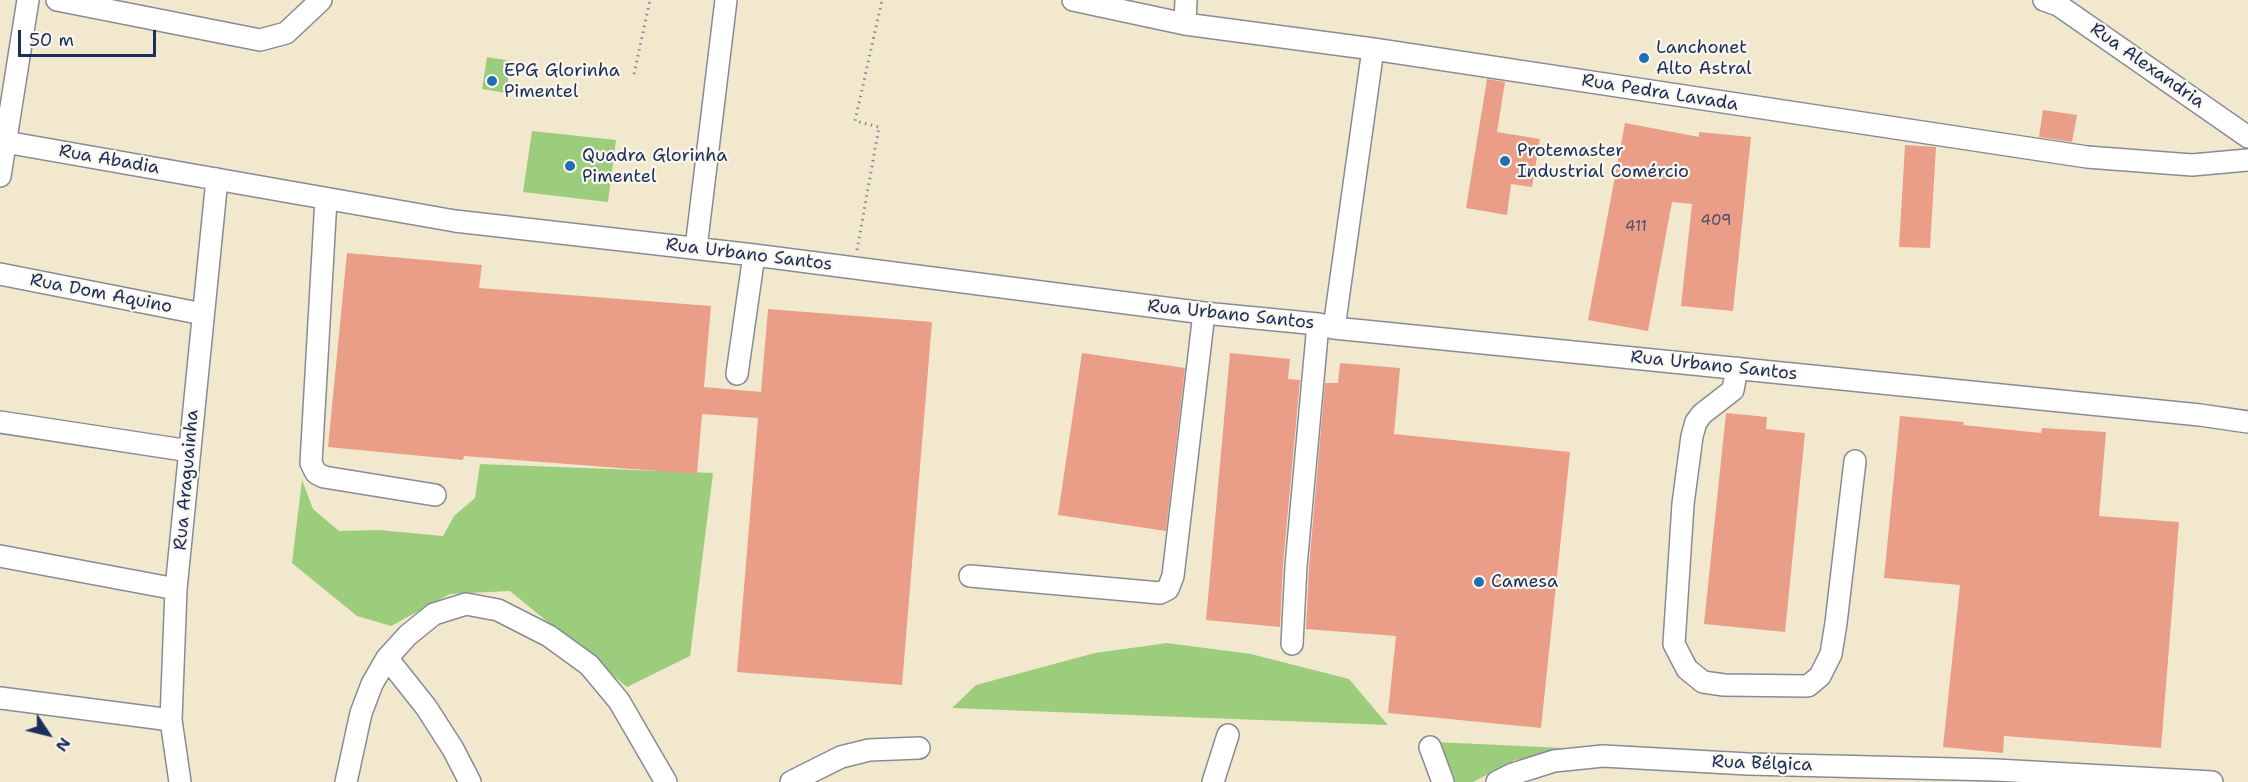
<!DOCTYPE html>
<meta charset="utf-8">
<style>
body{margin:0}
#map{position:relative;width:2248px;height:782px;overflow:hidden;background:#f2e8ce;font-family:"Shantell Sans",sans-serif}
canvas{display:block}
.north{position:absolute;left:18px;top:704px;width:60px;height:60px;-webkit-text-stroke:4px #fbf7ec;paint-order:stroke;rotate:125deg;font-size:16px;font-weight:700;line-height:24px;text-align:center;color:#1b2f5e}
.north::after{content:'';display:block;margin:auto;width:21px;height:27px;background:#1b2f5e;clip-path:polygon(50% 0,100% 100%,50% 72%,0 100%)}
.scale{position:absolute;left:18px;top:30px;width:138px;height:27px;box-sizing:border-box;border:3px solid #1b2f5e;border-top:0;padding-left:8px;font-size:18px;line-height:21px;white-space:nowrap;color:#1b2f5e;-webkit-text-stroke:4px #fbf7ec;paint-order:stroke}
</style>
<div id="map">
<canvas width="2248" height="782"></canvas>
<div class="north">N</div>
<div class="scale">50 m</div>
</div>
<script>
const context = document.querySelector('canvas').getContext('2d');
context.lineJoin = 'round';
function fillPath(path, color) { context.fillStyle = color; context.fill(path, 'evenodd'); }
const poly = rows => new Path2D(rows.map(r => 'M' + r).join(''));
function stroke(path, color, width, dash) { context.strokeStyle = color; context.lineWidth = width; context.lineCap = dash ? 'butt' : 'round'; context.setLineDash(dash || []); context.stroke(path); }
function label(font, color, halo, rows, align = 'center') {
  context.font = font + ' "Shantell Sans",sans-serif'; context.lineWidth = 4.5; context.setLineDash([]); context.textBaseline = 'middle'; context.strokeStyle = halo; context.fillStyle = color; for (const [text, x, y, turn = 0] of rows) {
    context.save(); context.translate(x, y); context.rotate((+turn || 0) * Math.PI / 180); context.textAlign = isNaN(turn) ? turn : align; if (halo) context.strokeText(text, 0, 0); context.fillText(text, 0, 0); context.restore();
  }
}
fillPath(poly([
 [487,57,511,61,506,93,482,89],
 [532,131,616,140,608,202,523,192],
 [480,464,713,473,690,656,627,687,510,591,450,594,391,626,357,616,292,563,302,480,313,509,339,531,379,530,443,536,454,516,475,498],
 [1167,643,1251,654,1349,679,1388,725,952,708,976,685,1095,653],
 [1435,742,1585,749,1515,760,1473,782,1449,782]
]), '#9ccd7d');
fillPath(poly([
 [1487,79,1505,82,1497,132,1540,139,1532,187,1511,184,1507,215,1466,208],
 [2043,110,2077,115,2072,142,2039,137],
 [1625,123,1699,137,1699,132,1751,137,1733,311,1681,306,1692,204,1672,202,1648,331,1588,320],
 [1905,145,1936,147,1930,248,1899,247],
 [347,253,482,265,479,288,711,306,704,387,761,392,768,309,932,322,902,685,737,672,758,418,702,414,697,474,464,456,463,460,328,447],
 [1082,353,1185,368,1166,531,1058,515],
 [1230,353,1290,359,1288,379,1300,380,1283,565,1280,627,1206,620],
 [1340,363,1400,368,1394,434,1570,452,1541,728,1388,713,1396,636,1306,629,1309,567,1325,383,1338,383],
 [1726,413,1767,417,1766,429,1805,433,1785,632,1704,624],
 [1900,416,1964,422,1963,425,2041,433,2042,428,2106,432,2099,516,2179,522,2161,748,2004,736,2003,753,1943,747,1960,585,1884,578]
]), '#ea9e88');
const minor = poly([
 [57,0,260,40,286,33,321,0],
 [1073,0,1185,24,1373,49,2087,157,2192,165,2248,160],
 [2044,0,2058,5,2248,137],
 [1185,24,1186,0],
 [0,141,455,221,754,255,1204,313,1318,324,1334,328,2200,415,2248,422],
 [0,176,28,0],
 [326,199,311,463,316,473,324,477,435,495],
 [696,248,726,0],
 [0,274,203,314],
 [1334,328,1373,49],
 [1737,368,1733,390,1702,414,1696,422,1692,436,1683,504,1674,644,1687,669,1703,682,1724,685,1808,686,1820,676,1831,654,1836,623,1855,461],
 [737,374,754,255],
 [0,422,190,451],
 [0,556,176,589],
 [970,576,1160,593,1168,589,1173,576,1204,313],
 [1292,644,1296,566,1318,324],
 [387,658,426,707,453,749,470,782],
 [0,698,171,720],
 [1430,747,1443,782],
 [180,782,171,720,176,589,217,179],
 [346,782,361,713,372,684,387,658,408,635,434,614,466,604,498,610,549,636,589,665,619,701,666,782],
 [791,782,841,757,869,750,919,748],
 [1213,782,1228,735],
 [1497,782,1513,774,1554,761,1603,756,1748,764,1996,770,2212,782]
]);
stroke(minor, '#868c96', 24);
stroke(poly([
 [634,74,650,0],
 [857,250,879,127,855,121,882,0]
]), '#868c96', 3, [1.5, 4.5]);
stroke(minor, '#fff', 21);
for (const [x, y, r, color] of [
 [1644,58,6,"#1f6fb2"],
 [492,81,6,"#1f6fb2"],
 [1505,161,6,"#1f6fb2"],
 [570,166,6,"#1f6fb2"],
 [1479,582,6,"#1f6fb2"]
]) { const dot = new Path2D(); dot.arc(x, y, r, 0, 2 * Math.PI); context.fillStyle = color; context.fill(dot); stroke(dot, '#fbf7ec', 2); }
label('15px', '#4f4b68', null, [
 ["409",1716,221],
 ["411",1636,227]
]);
label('18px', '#1b2f5e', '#fbf7ec', [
 ["Lanchonet",1656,48],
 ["Alto Astral",1656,69],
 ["EPG Glorinha",504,71],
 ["Pimentel",504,92],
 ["Protemaster",1517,151],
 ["Industrial Comércio",1517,172],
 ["Quadra Glorinha",582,156],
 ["Pimentel",582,177],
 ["Camesa",1491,582]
], 'left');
label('18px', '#1b2f5e', '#fbf7ec', [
 ["Rua Alexandria",2147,66,35],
 ["Rua Pedra Lavada",1660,93,9],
 ["Rua Abadia",109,160,10],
 ["Rua Urbano Santos",749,255,7],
 ["Rua Dom Aquino",101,294,11],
 ["Rua Urbano Santos",1231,315,6],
 ["Rua Urbano Santos",1714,366,6],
 ["Rua Araguainha",187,480,-85],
 ["Rua Bélgica",1762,764,2]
]);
</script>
